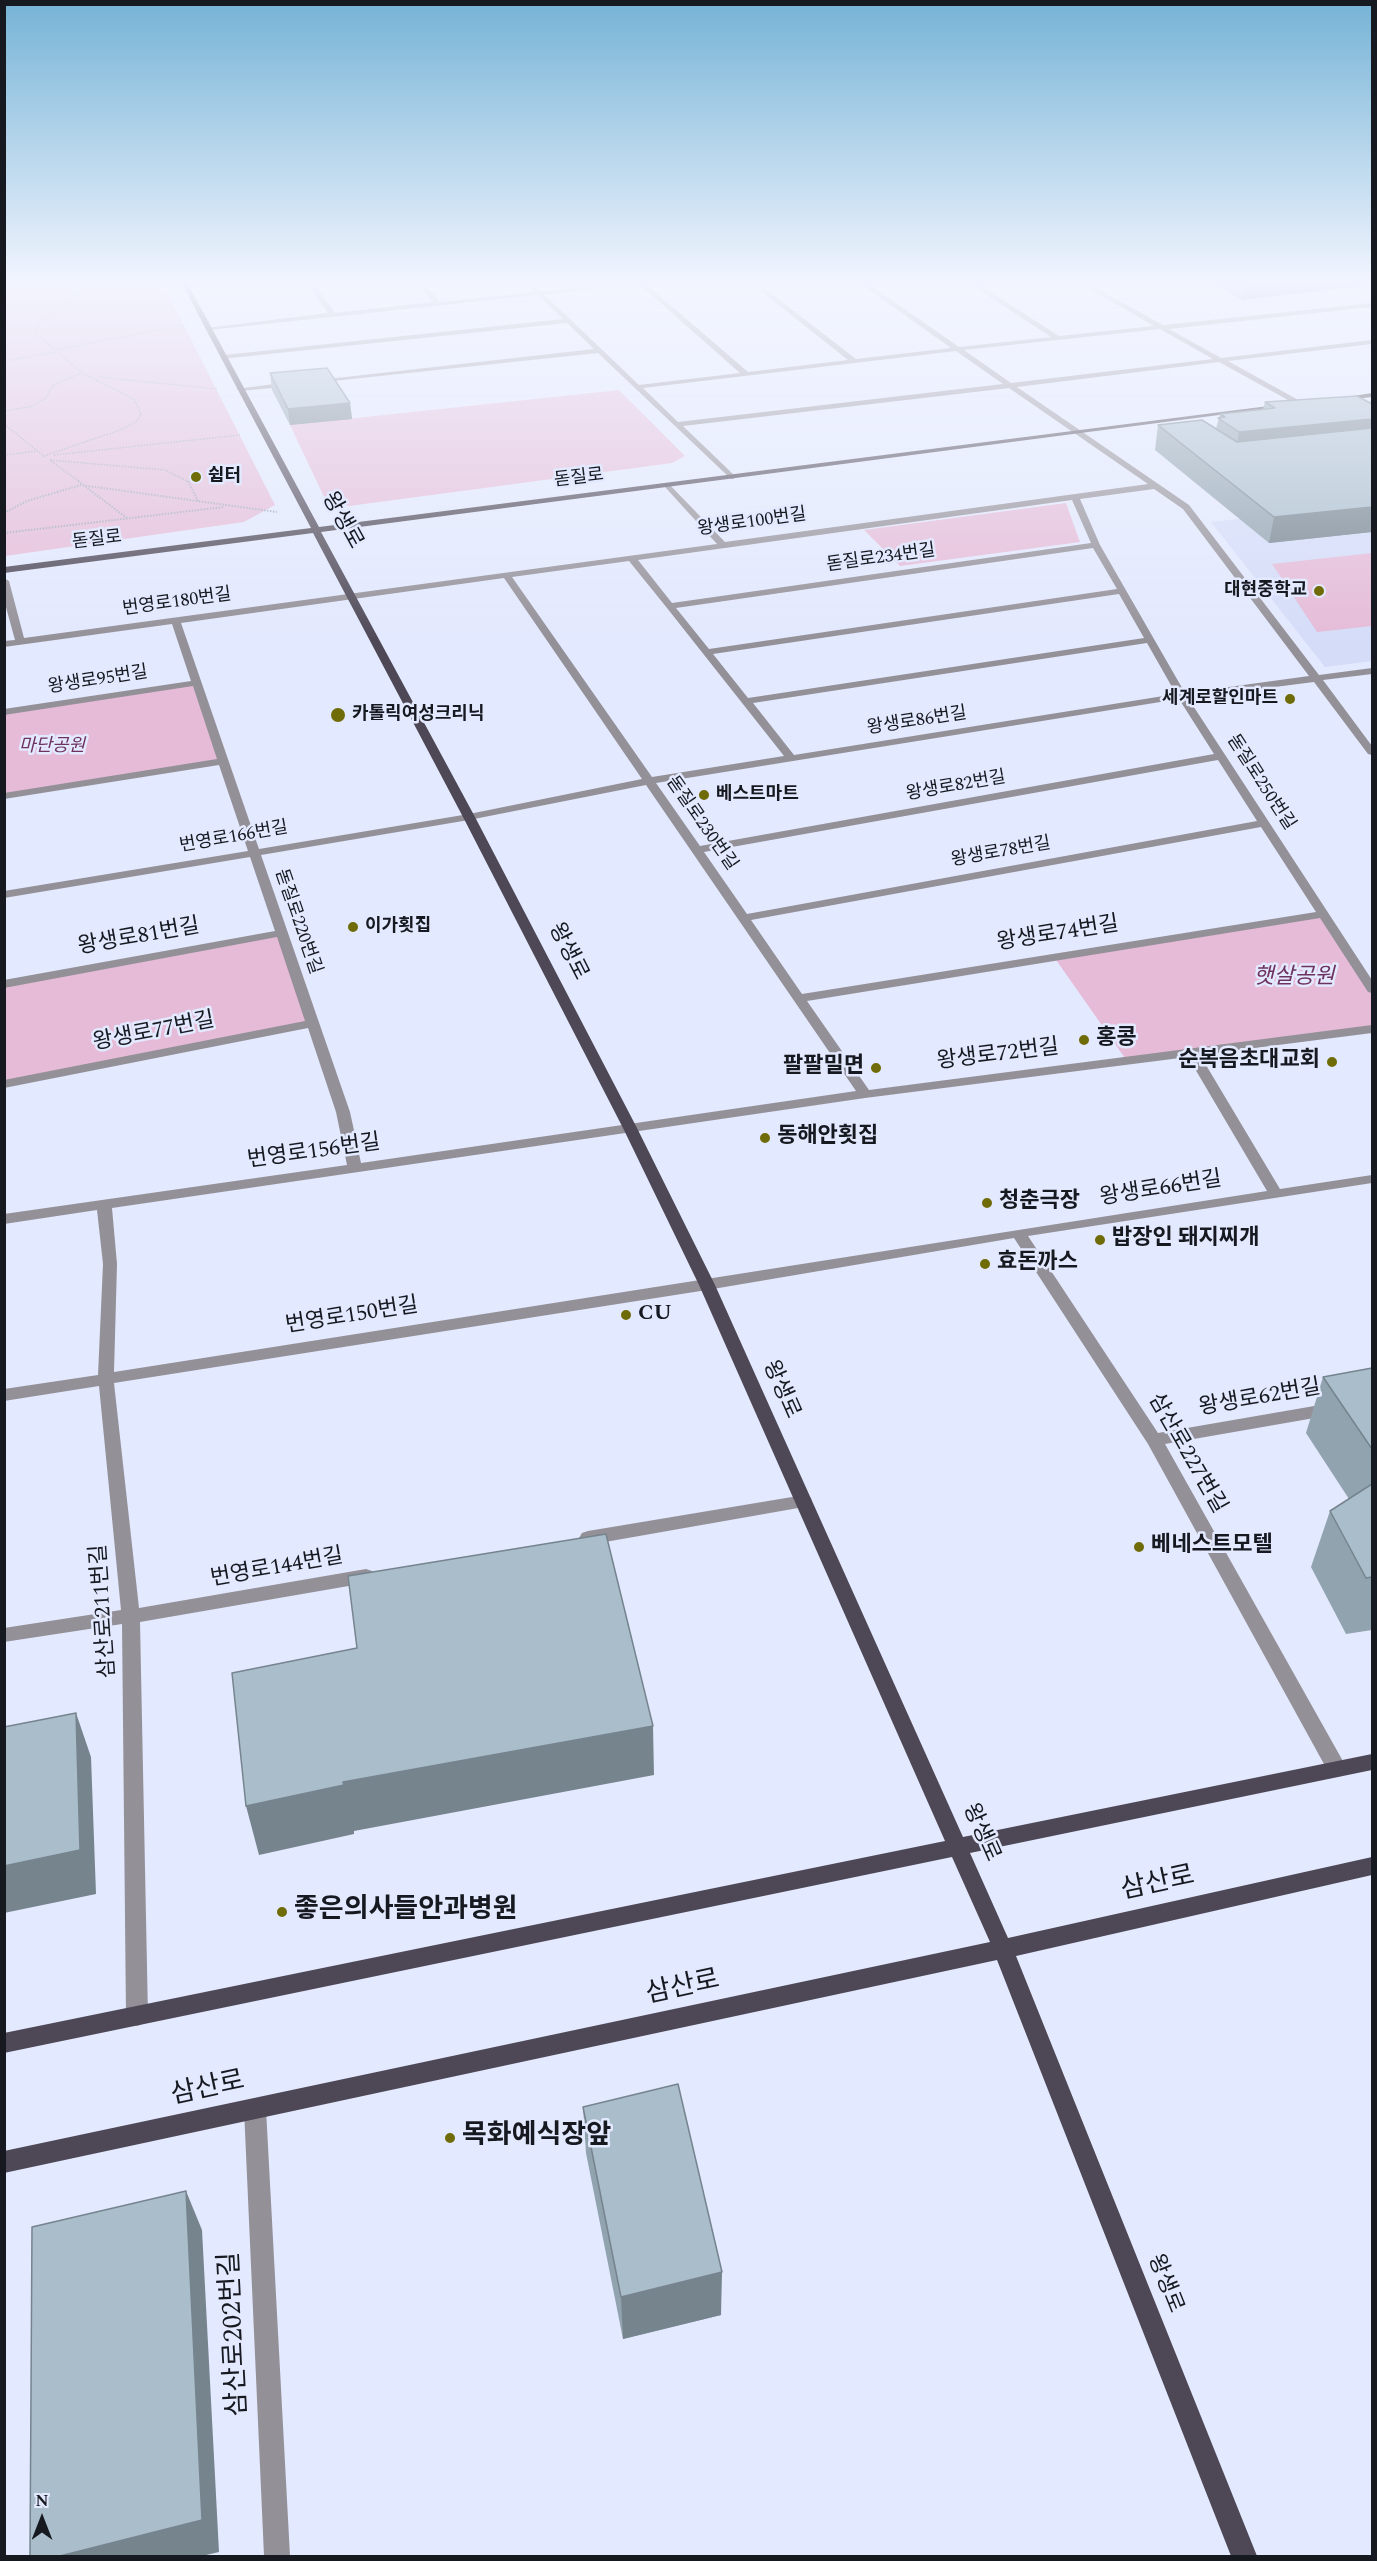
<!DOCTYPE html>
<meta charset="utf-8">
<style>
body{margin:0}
#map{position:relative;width:1377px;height:2561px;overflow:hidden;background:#e3e9fe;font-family:Spectral,serif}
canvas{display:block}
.frame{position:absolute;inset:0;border:6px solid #171921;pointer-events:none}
.north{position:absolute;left:12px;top:2489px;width:60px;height:60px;-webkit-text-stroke:4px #e3e9fe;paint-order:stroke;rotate:0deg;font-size:16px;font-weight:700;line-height:24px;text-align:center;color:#171921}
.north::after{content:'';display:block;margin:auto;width:21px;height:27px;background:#171921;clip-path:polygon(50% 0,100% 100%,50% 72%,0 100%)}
</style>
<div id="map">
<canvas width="1377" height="2561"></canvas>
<div class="frame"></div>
<div class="north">N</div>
</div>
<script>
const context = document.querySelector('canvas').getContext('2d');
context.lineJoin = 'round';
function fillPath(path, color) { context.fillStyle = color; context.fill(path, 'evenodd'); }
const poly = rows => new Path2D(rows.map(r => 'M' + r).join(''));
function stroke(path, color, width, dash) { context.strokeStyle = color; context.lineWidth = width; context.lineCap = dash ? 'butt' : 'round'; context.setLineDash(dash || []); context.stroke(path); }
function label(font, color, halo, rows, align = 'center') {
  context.font = font + ' Spectral,"Noto Sans KR",serif'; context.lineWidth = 5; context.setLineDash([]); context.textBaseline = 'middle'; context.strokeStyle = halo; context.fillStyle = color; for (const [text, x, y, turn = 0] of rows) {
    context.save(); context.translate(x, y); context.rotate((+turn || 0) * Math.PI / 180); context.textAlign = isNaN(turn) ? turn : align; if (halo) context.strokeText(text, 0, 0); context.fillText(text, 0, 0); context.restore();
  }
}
fillPath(poly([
 [1372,504,1372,661,1325,667,1211,522]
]), '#d4dcf8');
fillPath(poly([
 [5,284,163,284,275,505,244,522,5,556],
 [619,390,685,456,672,463,349,506,326,501,290,425],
 [1066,503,1080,542,900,566,864,530],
 [1372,553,1372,626,1317,632,1272,564],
 [196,683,223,761,5,796,5,712],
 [1324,914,1372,989,1372,1029,1127,1061,1054,957],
 [282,933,313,1023,5,1084,5,984]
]), '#e5bbd7');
stroke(poly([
 [4,287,4,292],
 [4,305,61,306],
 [55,350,183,325],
 [4,361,56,352],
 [99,377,217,389],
 [4,411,33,406,46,398,53,385,81,373],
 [4,424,45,457],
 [4,455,38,451],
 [54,455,240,435],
 [44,456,123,429,137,421,141,414,134,399,82,373,37,334,36,328,42,321,88,284],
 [50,460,165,470,189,482],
 [51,461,80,482]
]), '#a3a8b9', 1.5, [1.5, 1.5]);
stroke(poly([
 [78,481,127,518],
 [188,481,198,501],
 [4,513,27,501,81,485,277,512],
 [4,533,224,507]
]), '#a3a8b9', 2, [1.5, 1.5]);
fillPath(poly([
 [307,284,314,284,335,313,433,302,418,284,425,284,440,302,534,292,532,289,535,287,541,291,629,284,545,295,639,385,740,373,639,284,646,284,748,372,848,360,752,284,759,284,856,359,951,348,861,284,869,284,959,347,1051,337,970,284,978,284,1059,336,1154,326,1081,284,1089,284,1163,325,1372,303,1372,307,1169,329,1221,358,1372,340,1372,344,1228,361,1302,402,1299,406,1219,362,1017,387,1189,505,1319,675,1372,668,1372,674,1323,680,1372,746,1372,755,1368,754,1314,682,1188,698,1372,980,1372,993,1368,992,1320,918,807,1001,869,1090,1372,1025,1372,1033,1200,1055,1280,1189,1372,1175,1372,1183,1028,1236,1158,1433,1372,1396,1372,1408,1165,1444,1344,1763,1347,1769,1344,1775,1337,1777,1330,1775,1148,1444,1014,1238,707,1290,114,1383,139,1608,366,1569,372,1571,375,1576,372,1581,366,1583,140,1622,148,2016,145,2023,137,2026,129,2023,126,2016,122,1624,4,1642,4,1628,121,1610,99,1386,4,1401,4,1389,98,1375,103,1264,97,1210,4,1224,4,1214,347,1165,336,1112,308,1028,4,1088,4,1080,305,1021,277,937,4,988,4,980,275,931,250,857,4,898,4,891,248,851,219,765,4,799,4,793,217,759,193,686,4,715,4,709,191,681,172,624,4,647,4,641,15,640,4,600,4,578,9,581,24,638,717,544,665,487,665,483,668,483,725,542,1148,484,1009,388,683,426,734,475,734,479,731,479,598,353,314,383,310,381,594,349,567,323,221,359,224,355,563,319,538,295,209,330,206,328,328,313,307,284],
 [1160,329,1213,359,1011,383,964,350,1160,329],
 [956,351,1003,384,678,422,643,388,956,351],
 [1154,489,1183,509,1309,676,1185,693,1100,545,1080,499,1154,489],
 [1072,500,1091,543,672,603,638,560,1072,500],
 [1093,548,1117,589,709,649,676,608,1093,548],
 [629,561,667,608,784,756,652,777,512,577,629,561],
 [504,578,642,779,469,814,259,849,181,623,504,578],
 [1119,594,1144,638,748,698,713,654,1119,594],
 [1147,643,1176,694,794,755,753,703,1147,643],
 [1179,699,1214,754,700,846,656,783,1179,699],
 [1218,760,1257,821,747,914,704,852,1218,760],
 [646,785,856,1091,361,1163,350,1112,261,855,469,820,646,785],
 [1261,827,1316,912,802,994,751,920,1261,827],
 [1188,1057,1267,1191,114,1372,117,1264,112,1208,865,1098,1188,1057],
 [290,382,293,386,240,391,236,389,290,382],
 [804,1495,810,1497,812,1501,810,1505,804,1507,588,1545,582,1543,579,1538,582,1533,588,1531,804,1495],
 [255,2098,263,2101,266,2109,290,2556,264,2556,244,2109,247,2101,255,2098]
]), '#949098');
fillPath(poly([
 [182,284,188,284,319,527,1284,404,1288,406,321,532,475,817,637,1128,715,1285,963,1837,1372,1754,1372,1770,970,1853,1008,1938,1372,1857,1372,1875,1016,1956,1257,2556,1231,2556,997,1960,4,2173,4,2151,990,1942,952,1857,4,2053,4,2033,945,1841,699,1285,623,1128,463,817,313,533,4,573,4,567,311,528,182,284],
 [1372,393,1372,397,1338,401,1334,399,1372,393]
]), '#4e4856');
fillPath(poly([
 [1212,284,1372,284,1372,285,1242,300],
 [270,373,350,403,352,419,290,425,272,390],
 [1372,394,1372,532,1269,543,1155,450,1158,425,1216,429,1220,414,1263,409,1265,402,1370,403],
 [1372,1368,1372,1630,1346,1634,1311,1567,1330,1511,1349,1499,1306,1433,1323,1377],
 [583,2107,721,2315,623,2339,586,2153]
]), '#91a3af');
fillPath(poly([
 [1245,284,1372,284,1372,285,1242,300],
 [350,403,352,419,290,425,288,409],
 [1372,419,1372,440,1235,457,1239,432],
 [1372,507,1372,532,1269,543,1274,517],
 [76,1713,91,1757,96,1894,4,1913,4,1866],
 [653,1726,654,1775,354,1831,354,1834,259,1855,246,1806,343,1782],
 [186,2191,202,2230,219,2552,202,2556,60,2556],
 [722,2272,721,2315,623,2339,621,2297]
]), '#76848e');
const building = poly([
 [327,368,350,403,288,409,270,373,327,368],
 [1357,396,1372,404,1372,419,1239,432,1218,418,1225,417,1220,414,1275,408,1265,402,1357,396],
 [1202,420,1237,442,1372,428,1372,507,1274,517,1158,425,1202,420],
 [1372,1368,1372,1449,1323,1377,1372,1368],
 [1372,1484,1372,1577,1366,1578,1330,1511,1372,1484],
 [606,1534,653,1726,343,1782,344,1785,246,1806,232,1673,357,1648,348,1576,606,1534],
 [76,1713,80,1850,4,1866,4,1727,76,1713],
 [678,2084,722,2272,621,2297,583,2107,678,2084],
 [186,2191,202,2520,60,2556,30,2556,32,2227,186,2191]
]);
fillPath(building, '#a9bdcb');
stroke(building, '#76848e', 1.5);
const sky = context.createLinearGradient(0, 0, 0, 643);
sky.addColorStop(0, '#75b3d6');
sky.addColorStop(0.44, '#f2f5ff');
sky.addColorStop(1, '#f2f5ff00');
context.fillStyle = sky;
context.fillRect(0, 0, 1377, 643);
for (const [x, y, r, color] of [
 [196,477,6,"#6f6b06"],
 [1319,591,6,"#6f6b06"],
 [1290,699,6,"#6f6b06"],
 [338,715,8,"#6f6b06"],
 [704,795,6,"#6f6b06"],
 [353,927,6,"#6f6b06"],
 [1084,1040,6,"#6f6b06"],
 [1332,1062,6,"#6f6b06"],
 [876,1068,6,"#6f6b06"],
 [765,1138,6,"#6f6b06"],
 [987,1203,6,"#6f6b06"],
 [1100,1240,6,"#6f6b06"],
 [985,1264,6,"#6f6b06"],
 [626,1315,6,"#6f6b06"],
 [1139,1547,6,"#6f6b06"],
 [282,1912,6,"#6f6b06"],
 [450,2138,6,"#6f6b06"]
]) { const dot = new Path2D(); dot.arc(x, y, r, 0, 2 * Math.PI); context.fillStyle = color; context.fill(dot); stroke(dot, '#e3e9fe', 2); }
label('bold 18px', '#171921', '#e3e9fe', [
 ["쉼터",208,477],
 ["대현중학교",1307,591,"right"],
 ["세계로할인마트",1278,699,"right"],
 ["카톨릭여성크리닉",352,715],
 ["베스트마트",716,795],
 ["이가횟집",365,927]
], 'left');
label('18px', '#171921', '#e3e9fe', [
 ["돋질로",579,479,-7],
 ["왕생로100번길",752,523,-8],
 ["돋질로",97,541,-7],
 ["돋질로234번길",881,559,-8],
 ["번영로180번길",177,603,-8],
 ["왕생로95번길",98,681,-9],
 ["왕생로86번길",917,722,-9],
 ["돋질로250번길",1260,783,57],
 ["왕생로82번길",956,787,-10],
 ["돋질로230번길",701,824,55],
 ["번영로166번길",234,838,-10],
 ["왕생로78번길",1001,853,-10],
 ["돋질로220번길",297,922,71]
]);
label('italic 18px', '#6e325e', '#e3e9fe', [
 ["마단공원",52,747]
]);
label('22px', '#171921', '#e3e9fe', [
 ["왕생로",341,521,61],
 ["왕생로74번길",1058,935,-9],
 ["왕생로81번길",139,938,-10],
 ["왕생로",567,952,63],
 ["왕생로77번길",154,1033,-11],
 ["왕생로72번길",998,1056,-7],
 ["번영로156번길",314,1153,-8],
 ["왕생로66번길",1161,1190,-9],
 ["번영로150번길",352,1317,-9],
 ["왕생로",780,1390,66],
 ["왕생로62번길",1260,1399,-10],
 ["삼산로227번길",1186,1454,60],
 ["번영로144번길",277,1569,-10],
 ["삼산로211번길",105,1611,-94],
 ["왕생로",980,1833,66],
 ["왕생로",1164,2284,68]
]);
label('italic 22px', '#6e325e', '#e3e9fe', [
 ["햇살공원",1294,979]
]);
label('bold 22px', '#171921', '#e3e9fe', [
 ["홍콩",1096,1040],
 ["순복음초대교회",1320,1062,"right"],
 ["팔팔밀면",864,1068,"right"],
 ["동해안횟집",777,1138],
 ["청춘극장",999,1203],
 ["밥장인 돼지찌개",1112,1240],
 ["효돈까스",997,1264],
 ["CU",638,1315],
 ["베네스트모텔",1151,1547]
], 'left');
label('27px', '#171921', '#e3e9fe', [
 ["삼산로",1158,1885,-12],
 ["삼산로",683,1989,-12],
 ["삼산로",208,2090,-12],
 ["삼산로202번길",236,2334,-93]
]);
label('bold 27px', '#171921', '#e3e9fe', [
 ["좋은의사들안과병원",294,1912],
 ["목화예식장앞",462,2138]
], 'left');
</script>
